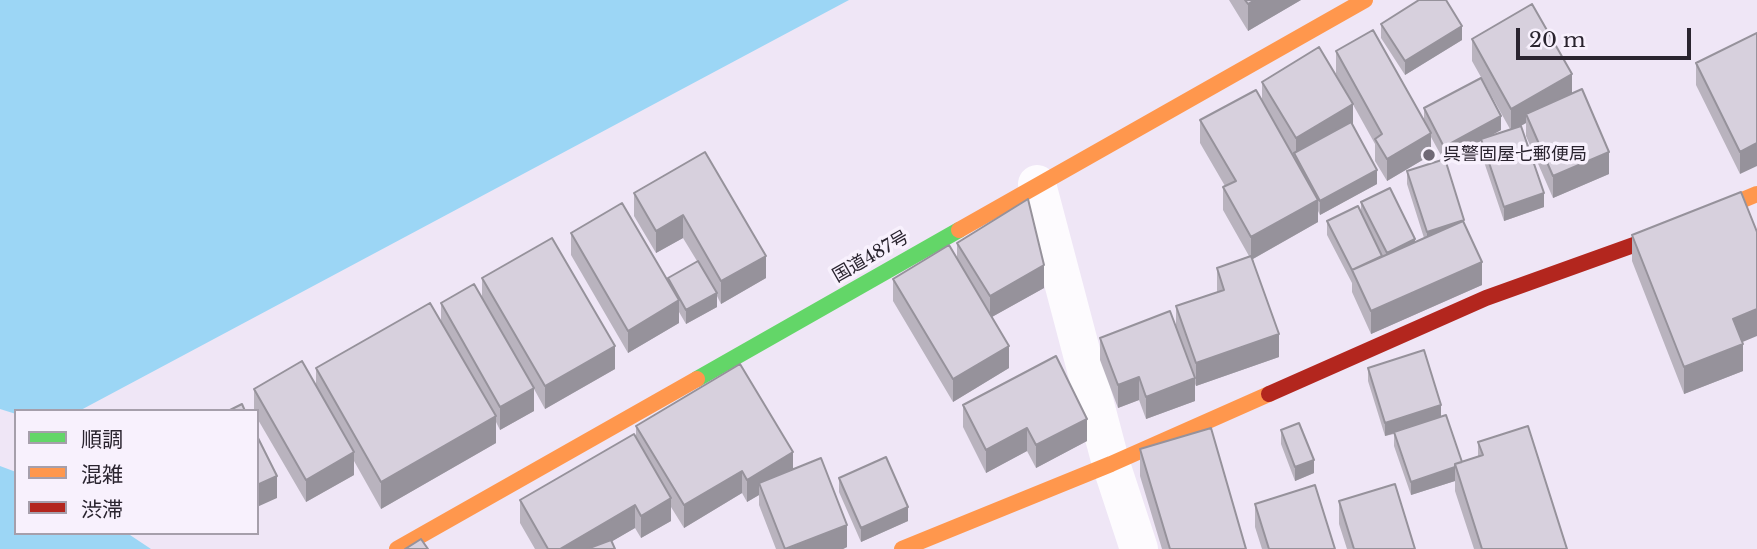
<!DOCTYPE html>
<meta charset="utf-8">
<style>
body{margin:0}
#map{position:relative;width:1757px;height:549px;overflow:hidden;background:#efe6f6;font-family:"Libre Baskerville","Noto Sans JP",serif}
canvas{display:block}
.legend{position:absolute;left:14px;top:409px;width:245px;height:126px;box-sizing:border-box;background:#f8f1fd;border:2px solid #a69fab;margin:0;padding:9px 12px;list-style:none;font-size:21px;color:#2a242f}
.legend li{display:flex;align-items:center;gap:14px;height:35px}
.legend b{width:35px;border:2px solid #a69fab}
.scale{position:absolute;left:1516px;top:28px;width:175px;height:32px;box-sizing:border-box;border:4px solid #2a242f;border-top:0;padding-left:9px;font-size:21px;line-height:24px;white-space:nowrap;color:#2a242f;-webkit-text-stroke:5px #f8f1fd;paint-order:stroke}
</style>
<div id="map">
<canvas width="1757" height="549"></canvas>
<ul class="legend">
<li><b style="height:9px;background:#63d668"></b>順調</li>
<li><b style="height:9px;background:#ff974d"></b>混雑</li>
<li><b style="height:9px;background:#b3261e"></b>渋滞</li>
</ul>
<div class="scale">20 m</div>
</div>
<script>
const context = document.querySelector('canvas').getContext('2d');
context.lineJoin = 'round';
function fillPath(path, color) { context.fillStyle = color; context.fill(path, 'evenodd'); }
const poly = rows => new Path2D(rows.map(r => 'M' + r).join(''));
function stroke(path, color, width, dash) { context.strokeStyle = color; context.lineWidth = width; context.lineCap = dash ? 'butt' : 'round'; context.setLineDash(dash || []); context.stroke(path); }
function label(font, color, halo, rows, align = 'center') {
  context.font = font + ' "Libre Baskerville","Noto Sans JP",serif'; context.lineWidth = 7; context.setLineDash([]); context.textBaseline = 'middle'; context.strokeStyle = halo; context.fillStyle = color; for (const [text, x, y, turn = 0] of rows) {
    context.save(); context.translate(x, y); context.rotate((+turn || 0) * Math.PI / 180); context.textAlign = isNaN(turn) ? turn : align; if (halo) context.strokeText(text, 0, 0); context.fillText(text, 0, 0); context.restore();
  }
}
fillPath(poly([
 [0,0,849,0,79,411,16,411,16,414,0,409],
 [0,466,16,472,16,533,127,533,151,549,0,549]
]), '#9cd6f5');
stroke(poly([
 [1037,184,1111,464,1139,549]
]), '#fdfbfe', 38);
stroke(poly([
 [697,379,959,230]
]), '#63d668', 16);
stroke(poly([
 [959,230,1365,0],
 [1642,242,1757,194],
 [397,549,697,379],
 [902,549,1111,464,1269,394]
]), '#ff974d', 16);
stroke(poly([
 [1269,394,1486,298,1642,242]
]), '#b3261e', 16);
fillPath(poly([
 [1229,0,1301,0,1248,31],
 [1381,24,1462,40,1405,75,1381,38],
 [1757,33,1740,174,1696,85,1696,63],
 [1472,39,1572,93,1609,174,1553,198,1526,136,1526,123,1521,126,1544,207,1504,221,1481,153,1481,141,1445,160,1482,285,1371,334,1352,292,1352,283,1327,235,1327,221,1361,212,1361,202,1415,242,1424,238,1407,184,1407,171,1443,159,1431,137,1431,155,1387,181,1375,161,1375,144,1336,74,1336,51,1424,119,1424,108,1501,130,1490,136,1510,129,1472,61],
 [1262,82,1353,126,1377,184,1320,215,1318,211,1318,222,1253,259,1279,357,1196,386,1195,384,1195,401,1146,419,1139,400,1118,408,1100,360,1100,338,1176,327,1176,306,1217,292,1217,268,1249,256,1223,210,1223,187,1225,186,1200,143,1200,120,1262,101],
 [705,152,766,278,721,304,717,296,717,307,686,324,679,312,679,323,628,353,571,255,571,233,668,280,697,261,683,238,656,253,634,216,634,193],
 [1632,235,1742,342,1743,371,1684,394,1632,261],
 [957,243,1044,288,992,317,1009,368,953,402,893,301,893,279,957,259],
 [482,278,615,369,545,409,534,389,534,411,500,430,496,422,496,443,381,509,354,461,354,475,306,502,257,418,257,411,254,411,254,389,316,385,316,368,441,322,441,303,482,299],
 [1368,368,1441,417,1462,462,1478,456,1478,442,1567,549,1474,549,1455,491,1455,481,1411,495,1394,446,1394,434,1385,436,1368,381],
 [963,405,1087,441,1036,468,1027,451,986,473,963,427],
 [636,426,793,469,847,547,843,549,776,549,759,505,759,495,747,502,742,493,684,528,671,507,671,521,641,538,635,528,612,541,615,549,535,549,520,523,520,500,636,437],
 [1281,430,1314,473,1295,481,1281,444],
 [1140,449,1246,549,1162,549,1140,476],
 [839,478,908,521,861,542,839,492],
 [1339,501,1415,549,1347,549,1339,524],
 [1255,504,1335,549,1262,549,1255,527]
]), '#b9b3be');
fillPath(poly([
 [1255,0,1301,0,1248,31,1248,4],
 [1462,26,1462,40,1405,75,1405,61],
 [1572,74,1572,97,1526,114,1526,123,1511,131,1511,109],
 [1353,104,1353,127,1296,158,1296,138],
 [1501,116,1501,130,1444,161,1444,147],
 [1431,133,1431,155,1387,181,1387,159],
 [1757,143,1757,166,1740,174,1740,152],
 [1609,152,1609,174,1553,198,1553,176],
 [1377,170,1377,184,1320,215,1320,201],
 [1544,193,1544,207,1504,221,1504,207],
 [1318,200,1318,222,1251,260,1251,237],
 [683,215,683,238,656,253,656,231],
 [1464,220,1464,234,1427,246,1427,232],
 [1415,239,1415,253,1387,267,1387,253],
 [766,256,766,278,721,304,721,281],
 [1482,262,1482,285,1371,334,1371,311],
 [1044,265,1044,288,990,318,990,296],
 [717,293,717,307,686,324,686,310],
 [679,300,679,323,628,353,628,331],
 [1757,309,1757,336,1733,346,1733,319],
 [1279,334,1279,357,1196,386,1196,363],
 [1743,344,1743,371,1684,394,1684,367],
 [615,346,615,369,545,409,545,386],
 [1009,346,1009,368,953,402,953,379],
 [1139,377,1139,400,1118,408,1118,385],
 [1195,378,1195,401,1146,419,1146,397],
 [534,388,534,411,500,430,500,407],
 [1441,405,1441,419,1385,436,1385,423],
 [496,416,496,443,381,509,381,482],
 [1087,419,1087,441,1036,468,1036,445],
 [1027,428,1027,451,986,473,986,450],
 [354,452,354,475,306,502,306,480],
 [793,452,793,474,759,483,759,495,747,502,747,480],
 [1314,460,1314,473,1295,481,1295,467],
 [1455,467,1455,481,1411,495,1411,482],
 [742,471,742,493,684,528,684,505],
 [277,476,277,498,257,507,257,485],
 [671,498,671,521,641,538,641,516],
 [635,505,635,528,599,549,560,549],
 [908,507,908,521,861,542,861,528],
 [847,525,847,547,843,549,787,549]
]), '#96929b');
const building = poly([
 [1245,0,1255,0,1248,4,1245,0],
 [1419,0,1446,0,1462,26,1405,61,1381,24,1419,0],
 [1532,4,1572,74,1511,109,1472,39,1532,4],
 [1373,30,1431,133,1387,159,1375,139,1382,134,1336,51,1373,30],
 [1757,33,1757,143,1740,152,1696,63,1757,33],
 [1319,47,1353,104,1296,138,1262,82,1319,47],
 [1481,78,1501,116,1444,147,1424,108,1481,78],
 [1582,89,1609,152,1553,176,1526,114,1582,89],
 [1256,90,1318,200,1251,237,1223,187,1236,181,1200,120,1256,90],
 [1351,122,1377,170,1320,201,1294,153,1351,122],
 [1521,126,1544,193,1504,207,1481,139,1521,126],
 [705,152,766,256,721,281,683,215,656,231,634,193,705,152],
 [1445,159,1464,220,1427,232,1407,171,1445,159],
 [1390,188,1415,239,1387,253,1361,202,1390,188],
 [1741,192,1757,232,1757,309,1733,319,1743,344,1684,367,1632,235,1741,192],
 [1028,199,1044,265,990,296,957,243,1028,199],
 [622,203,679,300,628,331,571,233,622,203],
 [1358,206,1382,256,1352,270,1327,221,1358,206],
 [1463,221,1482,262,1371,311,1352,270,1463,221],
 [552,238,615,346,545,386,482,278,552,238],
 [949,245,1009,346,953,379,893,279,949,245],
 [1251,256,1279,334,1196,363,1176,306,1224,290,1217,268,1251,256],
 [698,261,717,293,686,310,668,278,698,261],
 [474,284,534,388,500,407,441,303,474,284],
 [430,303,496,416,381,482,316,368,430,303],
 [1170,311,1195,378,1146,397,1139,377,1118,385,1100,338,1170,311],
 [1424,350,1441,405,1385,423,1368,368,1424,350],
 [1056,356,1087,419,1036,445,1027,428,986,450,963,405,1056,356],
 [302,361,354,452,306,480,254,389,302,361],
 [740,364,793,452,747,480,742,471,684,505,636,426,740,364],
 [242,404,245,411,228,411,242,404],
 [1446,415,1462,462,1455,464,1455,467,1411,482,1394,432,1446,415],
 [1299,423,1314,460,1295,467,1281,430,1299,423],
 [1528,426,1567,549,1482,549,1455,464,1483,455,1478,442,1528,426],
 [1211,428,1246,549,1170,549,1140,449,1211,428],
 [634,434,671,498,641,516,635,505,560,549,548,549,520,500,634,434],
 [257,436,277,476,257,485,257,436],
 [886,457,908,507,861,528,839,478,886,457],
 [821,458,847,525,785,549,759,483,821,458],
 [1395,484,1415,549,1354,549,1339,501,1395,484],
 [1315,485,1335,549,1269,549,1255,504,1315,485],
 [421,539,428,549,405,549,421,539],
 [611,540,615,549,587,549,611,540]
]);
fillPath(building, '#d7d0dd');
stroke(building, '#96929b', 2);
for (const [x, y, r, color] of [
 [1429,155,7,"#6f6875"]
]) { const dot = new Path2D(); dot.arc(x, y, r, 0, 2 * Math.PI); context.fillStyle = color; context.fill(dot); stroke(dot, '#f8f1fd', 2.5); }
label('18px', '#2a242f', '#f8f1fd', [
 ["呉警固屋七郵便局",1443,155]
], 'left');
label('18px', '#2a242f', '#f8f1fd', [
 ["国道487号",871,257,-30]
]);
</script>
